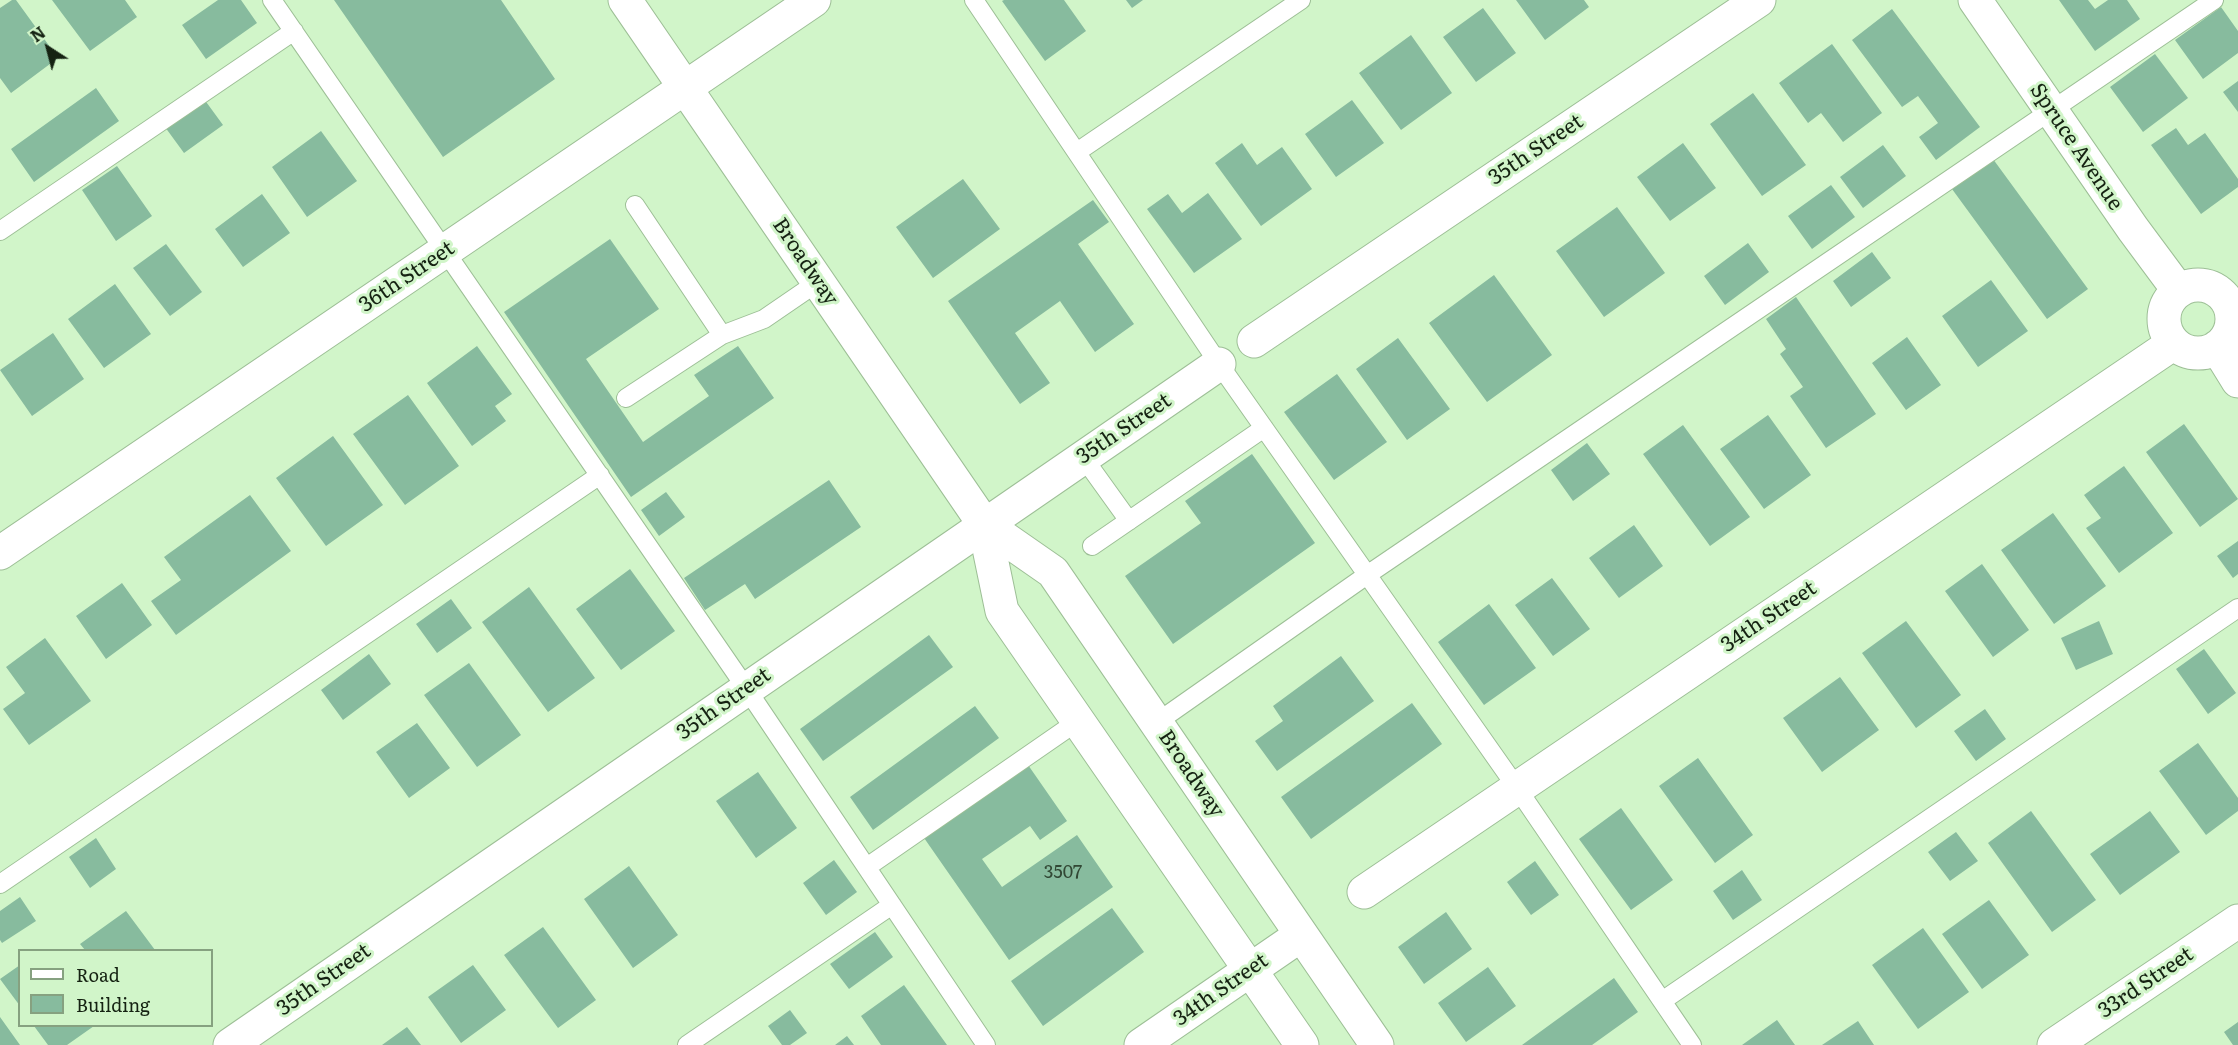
<!DOCTYPE html>
<style>
body{margin:0}
#map{position:relative;width:2238px;height:1045px;overflow:hidden;background:#d1f5c9;font-family:Literata,serif}
canvas{display:block}
.legend{position:absolute;left:18px;top:949px;width:195px;height:78px;box-sizing:border-box;background:#d1f5c9;border:2px solid #86a180;margin:0;padding:8px 10px;list-style:none;font-size:18px;color:#152212}
.legend li{display:flex;align-items:center;gap:12px;height:30px}
.legend b{width:30px;border:2px solid #86a180}
.north{position:absolute;left:18px;top:18px;width:60px;height:60px;-webkit-text-stroke:4px #d1f5c9;paint-order:stroke;rotate:324deg;font-size:16px;font-weight:700;line-height:24px;text-align:center;color:#152212}
.north::after{content:'';display:block;margin:auto;width:21px;height:27px;background:#152212;clip-path:polygon(50% 0,100% 100%,50% 72%,0 100%)}
</style>
<div id="map">
<canvas width="2238" height="1045"></canvas>
<ul class="legend">
<li><b style="height:8px;background:#fff"></b>Road</li>
<li><b style="height:16px;background:#87bb9e"></b>Building</li>
</ul>
<div class="north">N</div>
</div>
<script>
const context = document.querySelector('canvas').getContext('2d');
context.lineJoin = 'round';
function fillPath(path, color) { context.fillStyle = color; context.fill(path, 'evenodd'); }
const poly = rows => new Path2D(rows.map(r => 'M' + r).join(''));
function stroke(path, color, width, dash) { context.strokeStyle = color; context.lineWidth = width; context.lineCap = dash ? 'butt' : 'round'; context.setLineDash(dash || []); context.stroke(path); }
function label(font, color, halo, rows, align = 'center') {
  context.font = font + ' Literata,serif'; context.lineWidth = 6; context.setLineDash([]); context.textBaseline = 'middle'; context.strokeStyle = halo; context.fillStyle = color; for (const [text, x, y, turn = 0] of rows) {
    context.save(); context.translate(x, y); context.rotate((+turn || 0) * Math.PI / 180); context.textAlign = isNaN(turn) ? turn : align; if (halo) context.strokeText(text, 0, 0); context.fillText(text, 0, 0); context.restore();
  }
}
fillPath(poly([
 [12,0,16,0,58,58,11,93,0,78,0,8],
 [52,0,125,0,137,17,90,51],
 [218,0,241,0,257,23,206,59,182,25],
 [334,0,501,0,555,79,443,157],
 [1004,0,1064,0,1086,31,1045,61,1002,1],
 [1126,0,1143,0,1132,8],
 [1516,0,1584,0,1589,7,1545,40],
 [2059,0,2088,0,2095,9,2108,0,2127,0,2140,19,2095,51],
 [2221,7,2238,31,2238,53,2203,79,2175,40],
 [1483,8,1516,53,1476,82,1443,37],
 [1892,9,1980,127,1936,160,1919,137,1938,123,1918,96,1902,107,1852,40],
 [1411,35,1452,93,1401,130,1359,73],
 [1832,44,1882,113,1843,142,1821,113,1808,123,1779,83],
 [2155,54,2188,98,2143,132,2110,87],
 [2238,81,2238,112,2223,92],
 [96,88,119,121,34,182,11,149],
 [1753,93,1806,165,1762,196,1710,124],
 [204,99,223,125,184,153,165,127],
 [1352,100,1384,143,1336,177,1305,134],
 [2176,128,2188,145,2205,133,2238,179,2238,187,2201,214,2151,145],
 [321,131,357,181,307,217,272,167],
 [1242,143,1257,165,1282,147,1312,189,1261,226,1215,163],
 [1683,143,1716,188,1670,221,1637,177],
 [1883,145,1906,176,1863,208,1840,177],
 [1993,159,2088,289,2047,319,1952,189],
 [117,166,152,216,116,241,82,190],
 [963,179,1000,229,933,278,896,227],
 [1831,185,1855,217,1812,249,1788,216],
 [1208,193,1242,239,1194,273,1147,209,1168,194,1182,213],
 [262,194,290,233,243,267,215,229],
 [1093,200,1109,222,1078,244,1134,324,1095,352,1060,301,1015,333,1050,383,1020,404,948,301],
 [1617,207,1665,273,1604,317,1556,251],
 [610,239,659,309,586,359,643,442,709,396,694,375,738,346,774,398,631,497,504,312],
 [1748,243,1769,272,1725,305,1704,276],
 [166,244,202,292,170,316,133,268],
 [1872,252,1891,278,1851,307,1833,281],
 [1494,275,1552,355,1487,402,1429,323],
 [1991,280,2028,331,1978,367,1942,316],
 [115,284,151,334,104,368,68,319],
 [1796,297,1876,414,1826,448,1790,396,1803,387,1780,354,1786,349,1766,319],
 [53,333,84,379,32,416,0,370],
 [1907,337,1941,385,1906,410,1872,363],
 [1398,338,1450,409,1407,440,1356,369],
 [477,346,512,394,495,406,506,421,472,446,427,383],
 [1337,374,1387,442,1334,480,1284,412],
 [408,395,459,466,405,505,353,434],
 [1768,415,1811,475,1764,509,1720,449],
 [2184,424,2238,499,2200,527,2146,452],
 [1683,425,1750,517,1710,546,1643,454],
 [333,436,383,505,326,546,276,478],
 [1587,443,1610,474,1573,501,1551,470],
 [1252,454,1315,543,1173,644,1125,576,1201,523,1185,501],
 [2124,466,2173,533,2119,573,2086,528,2101,518,2084,495],
 [829,480,861,527,755,599,745,584,705,610,684,578],
 [666,492,685,517,659,536,641,510],
 [250,495,291,551,176,635,151,601,181,580,164,557],
 [2053,513,2106,586,2054,624,2001,550],
 [1634,525,1663,566,1619,598,1589,558],
 [2238,541,2238,574,2233,578,2217,556],
 [1982,564,2029,630,1993,657,1945,591],
 [630,569,675,631,621,670,576,609],
 [1552,578,1590,629,1553,656,1515,605],
 [122,583,152,625,106,659,76,616],
 [529,587,595,678,548,712,482,622],
 [451,599,472,628,437,653,416,624],
 [1489,604,1536,668,1484,705,1438,642],
 [1906,621,1961,695,1916,728,1862,653],
 [2099,621,2113,654,2076,670,2061,638],
 [929,635,953,667,823,761,800,729],
 [45,638,91,701,29,745,3,709,25,693,6,667],
 [2204,649,2236,693,2208,714,2176,669],
 [369,654,391,684,343,720,321,690],
 [1341,656,1374,701,1277,771,1255,741,1283,721,1273,706],
 [469,663,521,735,477,767,424,695],
 [1840,677,1879,730,1822,772,1783,718],
 [1412,703,1442,744,1311,839,1281,797],
 [975,706,999,738,873,830,850,797],
 [1985,709,2006,739,1976,761,1954,731],
 [417,723,450,768,409,798,376,752],
 [2198,743,2238,798,2238,811,2206,835,2159,771],
 [1698,758,1753,835,1715,863,1659,786],
 [1026,762,1067,821,1040,840,1030,826,982,859,1002,887,1077,835,1113,887,1009,960,922,835],
 [758,772,797,828,756,858,716,801],
 [1621,808,1673,880,1631,910,1579,839],
 [2031,811,2096,900,2052,932,1988,843],
 [2150,811,2180,852,2120,895,2090,854],
 [1956,832,1978,861,1950,881,1928,852],
 [96,838,116,869,90,888,69,857],
 [834,860,857,892,826,915,803,883],
 [1535,861,1559,895,1531,915,1507,882],
 [629,866,678,935,633,968,584,899],
 [1742,870,1762,900,1733,920,1713,891],
 [20,897,36,921,2,943,0,940,0,911],
 [1989,900,2029,955,1982,989,1942,934],
 [1112,908,1144,952,1043,1026,1011,981],
 [126,911,155,950,85,950,80,944],
 [1446,912,1472,949,1424,984,1398,947],
 [543,927,596,1000,558,1028,504,955],
 [1923,928,1969,992,1918,1029,1872,965],
 [875,932,893,957,849,989,830,964],
 [20,965,20,1006,0,979],
 [473,965,506,1010,461,1043,428,997],
 [1488,967,1516,1006,1466,1042,1438,1003],
 [1614,978,1638,1012,1592,1045,1522,1045],
 [904,985,947,1045,881,1045,861,1016],
 [790,1010,807,1033,790,1045,782,1045,768,1026],
 [0,1017,20,1045,0,1045],
 [1777,1020,1795,1045,1742,1045],
 [1858,1021,1874,1045,1822,1045],
 [2238,1022,2238,1045,2233,1045,2224,1032],
 [34,1026,94,1026,67,1045,48,1045],
 [407,1027,421,1045,382,1045],
 [847,1036,854,1045,835,1045]
]), '#87bb9e');
const service = poly([
 [272,0,746,688,986,1045],
 [974,0,1219,364,1517,788,1692,1045],
 [1077,152,1301,0],
 [635,205,722,335],
 [0,231,294,31],
 [626,398,722,335,764,319,818,282],
 [1083,457,1129,521],
 [1092,546,1264,428],
 [1156,723,1367,575,2214,0],
 [867,867,1078,721],
 [0,884,600,475],
 [1662,1001,2238,608],
 [687,1045,892,905]
]);
const minor = poly([
 [1975,0,2133,229,2179,291],
 '2164 319a34 34 0 1 1 68 0a34 34 0 1 1-68 0Z',
 [1254,341,1759,0],
 [2217,347,2238,381],
 [1364,892,2174,343],
 [230,1045,1219,364],
 [1141,1045,1301,935],
 [2054,1045,2238,921]
]);
const tertiary = poly([
 [0,553,814,0]
]);
const primary = poly([
 [625,0,984,524,1053,572,1377,1045],
 [984,524,1002,611,1302,1045]
]);
stroke(service, '#9dbf96', 20);
stroke(minor, '#9dbf96', 35);
stroke(tertiary, '#9dbf96', 35);
stroke(primary, '#9dbf96', 35);
stroke(service, '#fff', 18);
stroke(minor, '#fff', 33);
stroke(tertiary, '#fff', 33);
stroke(primary, '#fff', 33);
label('18px', '#324835', null, [
 ["3507",1063,873]
]);
label('21px', '#152212', '#d1f5c9', [
 ["Spruce Avenue",2076,147,56],
 ["35th Street",1536,150,-34],
 ["Broadway",805,262,56],
 ["36th Street",407,277,-34],
 ["35th Street",1124,429,-34],
 ["34th Street",1769,617,-34],
 ["35th Street",724,704,-35],
 ["Broadway",1191,774,56],
 ["35th Street",324,980,-35],
 ["33rd Street",2146,983,-34],
 ["34th Street",1221,990,-35]
]);
</script>
